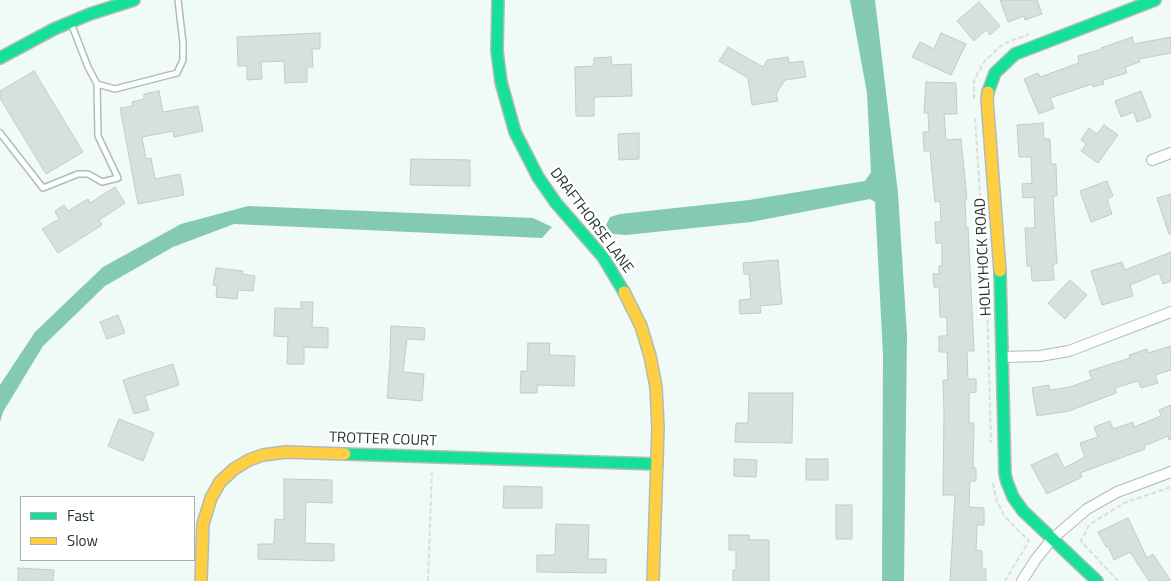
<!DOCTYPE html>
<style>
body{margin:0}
#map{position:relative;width:1171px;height:581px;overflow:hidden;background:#f0faf6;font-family:"Titillium Web",sans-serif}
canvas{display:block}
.legend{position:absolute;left:20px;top:496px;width:175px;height:65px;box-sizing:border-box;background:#fff;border:1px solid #a7aeac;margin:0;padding:6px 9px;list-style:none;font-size:15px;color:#24342f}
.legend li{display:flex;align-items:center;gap:10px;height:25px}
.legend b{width:25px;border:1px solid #a7aeac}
</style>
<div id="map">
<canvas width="1171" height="581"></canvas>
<ul class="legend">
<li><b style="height:6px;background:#16e098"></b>Fast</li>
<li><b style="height:6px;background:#ffcf43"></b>Slow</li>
</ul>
</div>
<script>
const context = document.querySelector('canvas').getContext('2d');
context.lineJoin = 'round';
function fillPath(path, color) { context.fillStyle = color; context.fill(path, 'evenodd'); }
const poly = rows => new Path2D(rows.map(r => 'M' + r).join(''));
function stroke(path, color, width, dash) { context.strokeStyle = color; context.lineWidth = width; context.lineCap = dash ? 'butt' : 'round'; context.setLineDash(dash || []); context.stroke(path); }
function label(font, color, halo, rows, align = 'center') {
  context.font = font + ' "Titillium Web",sans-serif'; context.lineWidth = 5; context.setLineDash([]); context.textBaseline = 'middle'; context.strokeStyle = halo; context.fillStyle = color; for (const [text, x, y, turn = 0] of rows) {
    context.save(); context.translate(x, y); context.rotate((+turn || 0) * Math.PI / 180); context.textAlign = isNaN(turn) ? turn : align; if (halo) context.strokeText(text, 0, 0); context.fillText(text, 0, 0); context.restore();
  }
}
fillPath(poly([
 [850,0,875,0,898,193,907,335,904,581,882,581,883,355,875,202,870,199,751,222,626,235,613,234,605,227,610,217,620,214,749,200,865,181,871,172,867,93],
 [248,206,533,218,552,227,542,238,234,224,173,247,105,286,43,346,3,412,0,422,0,385,35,332,103,267,181,224]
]), '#84c9b4');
const building = poly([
 [1000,0,1037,0,1042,14,1025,20,1024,16,1008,22,1000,0],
 [979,2,1000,26,990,35,986,30,974,41,957,21,979,2],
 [320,33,320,49,312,49,313,67,307,67,307,82,285,83,284,61,261,62,262,79,247,80,247,66,238,66,237,37,320,33],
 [941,33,966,44,951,75,912,57,920,42,934,49,941,33],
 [1132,37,1134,44,1171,37,1171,53,1139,59,1140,62,1125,67,1127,73,1103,80,1104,84,1093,87,1092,84,1050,98,1054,108,1039,114,1024,79,1038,73,1040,77,1079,63,1078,56,1102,49,1101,48,1132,37],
 [728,47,763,67,767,60,788,57,789,63,803,61,806,77,785,80,776,94,778,101,752,105,748,78,719,61,728,47],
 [611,57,612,65,631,64,632,96,594,97,594,116,576,116,575,67,594,66,594,58,611,57],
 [34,71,83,152,46,174,0,98,0,91,34,71],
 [926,82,956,83,957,114,944,114,946,140,961,139,967,199,965,199,966,228,968,227,974,351,967,351,968,379,976,379,976,392,969,393,969,423,974,423,973,468,976,468,976,481,970,481,969,507,984,508,984,525,977,525,976,550,982,551,982,569,986,569,986,581,950,581,955,495,943,495,944,415,943,380,948,380,947,352,939,352,939,336,947,336,947,317,940,317,939,287,934,287,933,274,939,274,939,266,942,266,942,243,936,243,935,222,941,222,940,201,935,202,930,151,924,151,923,132,929,132,928,113,924,113,926,82],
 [159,91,163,112,198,106,203,131,174,137,173,131,142,137,146,159,151,158,155,179,180,174,184,195,138,204,120,108,133,106,132,102,144,99,144,94,159,91],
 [1141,91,1151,117,1137,122,1134,112,1121,117,1115,101,1141,91],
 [1043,123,1044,139,1050,139,1051,164,1056,164,1057,196,1053,196,1057,264,1053,264,1054,280,1032,281,1031,266,1027,266,1025,228,1035,228,1034,197,1023,198,1022,184,1032,183,1031,157,1019,157,1017,125,1043,123],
 [1104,125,1118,135,1098,163,1081,151,1086,144,1081,140,1089,128,1097,134,1104,125],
 [639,133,639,159,619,160,618,134,639,133],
 [411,159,470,160,470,186,410,185,411,159],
 [1107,181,1113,196,1107,199,1112,214,1091,222,1080,191,1107,181],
 [115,187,125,203,99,220,102,225,58,253,42,229,59,219,55,211,64,205,68,211,88,199,90,203,115,187],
 [1171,194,1171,234,1169,234,1157,198,1171,194],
 [1171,252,1171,281,1163,284,1159,273,1130,285,1133,296,1102,305,1091,271,1122,262,1125,270,1171,252],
 [778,260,782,304,760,306,761,313,740,314,739,300,751,299,749,274,744,274,743,263,778,260],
 [216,268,243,271,242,274,255,276,253,291,238,290,237,299,216,297,217,286,213,285,216,268],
 [1070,280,1087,295,1065,319,1048,303,1070,280],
 [301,302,313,302,312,327,328,328,328,348,304,347,304,364,287,364,288,337,274,336,275,308,301,309,301,302],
 [118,315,125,333,107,339,100,322,118,315],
 [391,326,425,328,424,340,407,339,403,372,424,374,422,401,387,398,391,348,390,348,391,326],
 [528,343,550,343,549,355,575,356,574,386,537,385,537,393,520,393,521,371,527,371,528,343],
 [1171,346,1171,370,1155,375,1158,383,1141,388,1138,381,1115,388,1116,393,1069,411,1037,416,1032,388,1049,385,1050,390,1070,387,1092,379,1089,371,1130,358,1129,355,1147,349,1148,353,1171,346],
 [173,364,179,385,145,396,149,410,134,414,123,380,173,364],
 [749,393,793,393,792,443,735,442,736,423,748,423,749,393],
 [1171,405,1171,439,1169,440,1168,436,1144,446,1145,449,1080,473,1082,477,1047,494,1031,465,1057,453,1064,468,1085,457,1080,443,1098,437,1094,427,1110,421,1113,429,1133,422,1134,427,1161,416,1159,410,1171,405],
 [119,419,154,433,143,461,108,446,119,419],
 [734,459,757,460,756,477,734,476,734,459],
 [806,459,828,459,828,480,806,480,806,459],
 [284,479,332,480,332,503,306,502,305,543,334,544,334,561,258,559,258,544,274,544,275,519,284,520,284,479],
 [504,486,542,487,542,508,503,508,504,486],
 [836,505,852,505,852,539,836,539,836,505],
 [1128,518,1147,558,1153,554,1171,581,1149,581,1130,552,1114,560,1108,546,1106,547,1098,532,1128,518],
 [556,524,589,525,588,559,606,559,606,573,537,572,537,555,555,555,556,524],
 [729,535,749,535,749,540,769,540,769,581,733,581,733,570,736,570,736,550,729,550,729,535],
 [18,568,54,570,53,581,18,581,18,568]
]);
fillPath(building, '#d6e1dd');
stroke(building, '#c0ccc7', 1);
const lane = poly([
 [97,84,115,89,177,73,183,60,183,43,178,0],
 [0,133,43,188,78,174,88,174,102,182,118,178,98,136,97,84,88,67,71,23]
]);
const street = poly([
 [1152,160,1171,153],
 [1004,357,1040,356,1069,351,1171,312],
 [1022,581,1036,559,1052,539,1087,509,1117,492,1171,472]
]);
const fast = poly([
 [498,0,497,51,501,82,515,132,538,177,556,203,603,257,624,292],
 [0,58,54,29,90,14,134,0],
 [988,92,995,73,1015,54,1155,0],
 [1000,271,1005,474,1007,482,1013,497,1023,511,1097,581],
 [345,454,657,464]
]);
const slow = poly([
 [988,92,987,99,1000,271],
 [624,292,641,326,650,356,656,387,658,428,653,581],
 [201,581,203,524,211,498,220,482,234,469,249,460,263,455,286,452,345,454]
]);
stroke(lane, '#b0bcb8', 8);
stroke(street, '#b0bcb8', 12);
stroke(fast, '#b0bcb8', 14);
stroke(slow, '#b0bcb8', 14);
stroke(poly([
 [974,99,974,80,984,62,1003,44,1029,34],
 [975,118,987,301,991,443],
 [993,483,996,499,1005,517,1029,541,1005,581],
 [428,581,432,469],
 [1118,581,1081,541,1089,525,1124,503,1171,487]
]), '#dbdedc', 2, [5, 2.5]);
stroke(lane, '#fdfefe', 5);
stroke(street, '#fdfefe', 10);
stroke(fast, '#16e098', 11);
stroke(slow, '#ffcf43', 11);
label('15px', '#24342f', '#fff', [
 ["DRAFTHORSE LANE",591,221,53],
 ["HOLLYHOCK ROAD",984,257,-93],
 ["TROTTER COURT",383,440,2]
]);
</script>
